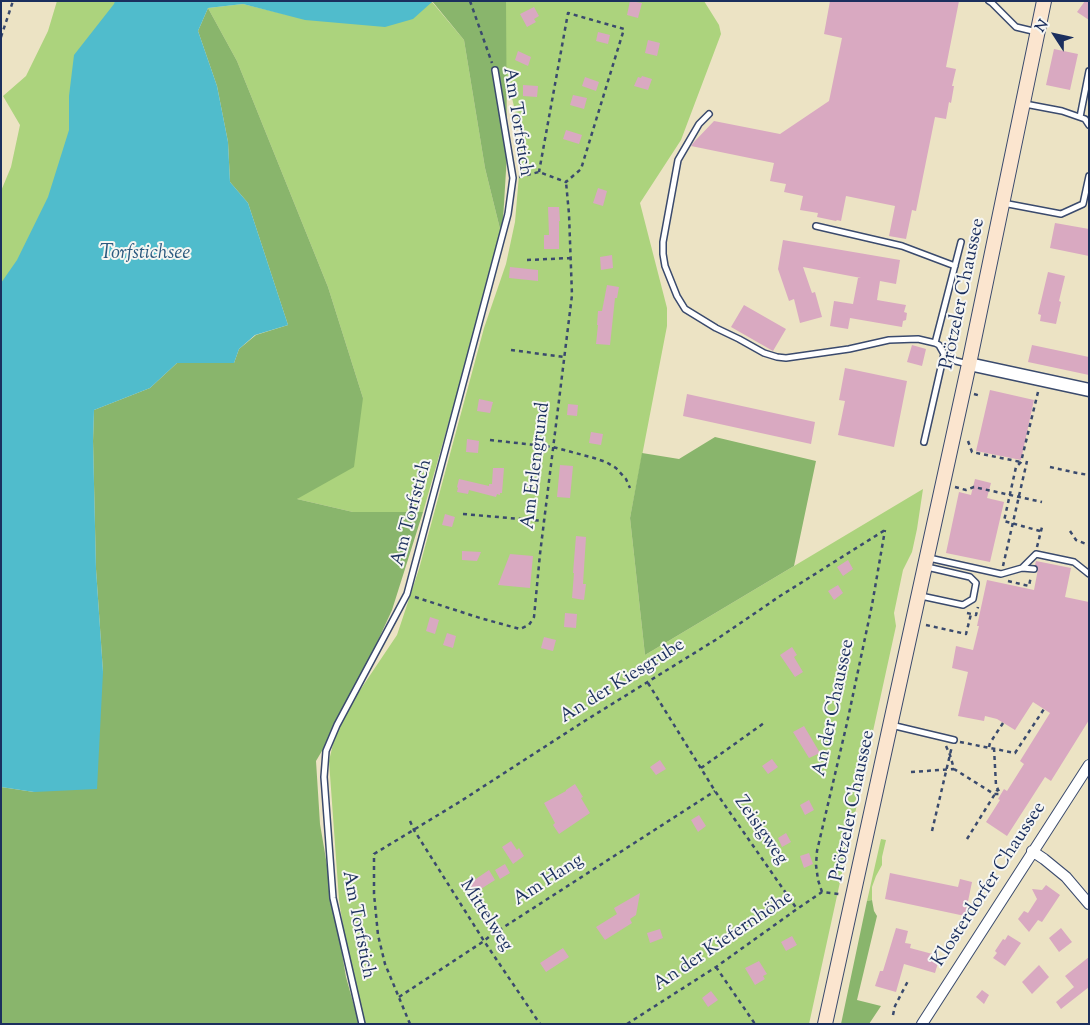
<!DOCTYPE html>
<meta charset="utf-8">
<style>
body{margin:0}
#map{position:relative;width:1090px;height:1025px;overflow:hidden;background:#ece3c4;font-family:"Sorts Mill Goudy",serif}
canvas{display:block}
.frame{position:absolute;inset:0;border:2px solid #1b2f5e;pointer-events:none}
.north{position:absolute;left:1030px;top:10px;width:50px;height:50px;-webkit-text-stroke:4px #f6f6f2;paint-order:stroke;rotate:305deg;font-size:14px;font-weight:700;line-height:20px;text-align:center;color:#1b2f5e}
.north::after{content:'';display:block;margin:auto;width:18px;height:22px;background:#1b2f5e;clip-path:polygon(50% 0,100% 100%,50% 72%,0 100%)}
</style>
<div id="map">
<canvas width="1090" height="1025"></canvas>
<div class="frame"></div>
<div class="north">N</div>
</div>
<script>
const context = document.querySelector('canvas').getContext('2d');
context.lineJoin = 'round';
function fillPath(path, color) { context.fillStyle = color; context.fill(path, 'evenodd'); }
const poly = rows => new Path2D(rows.map(r => 'M' + r).join(''));
function stroke(path, color, width, dash) { context.strokeStyle = color; context.lineWidth = width; context.lineCap = dash ? 'butt' : 'round'; context.setLineDash(dash || []); context.stroke(path); }
function label(font, color, halo, rows, align = 'center') {
  context.font = font + ' "Sorts Mill Goudy",serif'; context.lineWidth = 4; context.setLineDash([]); context.textBaseline = 'middle'; context.strokeStyle = halo; context.fillStyle = color; for (const [text, x, y, turn = 0] of rows) {
    context.save(); context.translate(x, y); context.rotate((+turn || 0) * Math.PI / 180); context.textAlign = isNaN(turn) ? turn : align; if (halo) context.strokeText(text, 0, 0); context.fillText(text, 0, 0); context.restore();
  }
}
fillPath(poly([
 [57,1,131,1,1,411,1,191,11,167,20,125,3,96,26,76,48,31],
 [479,1,704,1,719,25,721,34,681,140,640,203,667,308,667,326,630,518,645,655,923,489,917,529,912,552,903,570,894,613,896,626,809,1024,362,1024,354,996,339,900,329,761,336,731,346,711,397,635,419,569,484,328,506,264,515,222,522,140,512,98,496,60],
 [432,2,464,40,485,168,502,237,423,512,353,512,297,499,363,398,328,287,237,61,208,8,243,4,288,15],
 [881,839,886,840,882,857,882,865,876,876,872,887,872,900,867,901]
]), '#acd37d');
fillPath(poly([
 [432,1,506,1,507,154,502,237,485,168,464,40],
 [208,8,237,61,328,287,363,398,354,467,297,499,353,512,423,512,392,610,345,712,316,761,320,824,346,977,359,1024,1,1024,1,787,34,792,103,672,96,569,93,441,94,410,150,388,177,363,234,363,239,349,256,335,288,325,248,203,230,182,228,142,217,86,198,31],
 [715,437,816,461,794,566,645,655,630,518,642,453,679,459],
 [872,900,874,911,877,916,857,1000,881,1006,869,1024,841,1024,867,901]
]), '#89b56c');
fillPath(poly([
 [115,1,432,2,413,19,385,27,305,20,243,4,208,8,198,31,217,86,228,142,230,182,248,203,288,325,255,335,239,349,234,363,177,363,150,388,94,410,93,441,96,569,103,672,97,789,34,792,1,787,1,283,17,260,48,197,69,130,69,96,74,55,114,4]
]), '#50bccc');
fillPath(poly([
 [630,1,642,3,638,18,627,15],
 [830,1,959,1,946,67,956,69,952,86,954,86,951,103,949,102,946,119,935,117,916,211,912,210,906,239,889,236,895,206,846,196,841,221,837,220,836,221,817,217,818,213,800,210,803,196,784,192,786,184,770,181,774,163,691,146,694,142,714,121,780,134,829,101,842,38,824,34],
 [1085,1,1089,1,1089,20,1077,12],
 [534,7,539,16,534,19,536,22,527,27,520,14],
 [598,32,610,35,608,44,596,41],
 [648,40,660,43,657,56,645,53],
 [1054,49,1078,54,1070,90,1046,85],
 [518,51,531,57,528,66,515,60],
 [642,76,652,79,648,90,634,86,638,77,641,78],
 [585,77,599,82,596,91,582,86],
 [523,85,538,86,537,97,523,96],
 [573,95,587,98,584,109,570,105],
 [566,130,582,135,579,144,563,139],
 [598,188,607,191,603,206,593,203],
 [548,207,559,207,560,221,559,221,559,249,544,249,544,235,549,235],
 [1055,223,1089,229,1089,256,1050,248],
 [783,240,900,260,896,284,880,281,877,300,906,305,904,312,907,313,906,320,903,321,902,327,850,318,848,329,830,326,834,301,853,304,858,278,861,278,803,267,812,293,815,292,822,317,800,323,794,299,789,301,778,269],
 [612,255,613,268,601,270,600,257],
 [510,267,538,270,538,281,509,278],
 [1048,272,1065,276,1059,301,1061,302,1056,324,1040,321,1041,315,1038,314],
 [607,285,619,287,617,298,615,298,610,345,596,344,598,325,597,325,598,311,602,311],
 [744,305,786,329,773,351,731,327],
 [912,345,926,349,922,366,907,362],
 [1032,345,1089,357,1089,375,1028,362],
 [845,368,907,381,894,447,838,435,845,401,839,400],
 [990,390,1034,400,1021,460,976,451],
 [687,394,815,422,811,444,683,416],
 [479,399,493,402,490,413,477,411],
 [568,404,578,405,577,416,567,415],
 [591,432,603,434,601,445,589,443],
 [467,439,479,441,478,453,466,452],
 [560,465,573,466,570,498,557,497],
 [493,468,504,468,502,493,500,493,500,495,497,494,496,497,469,490,468,494,457,492,458,488,457,487,459,479,489,486,489,484,492,484],
 [975,479,991,483,987,498,1004,502,990,562,946,553,959,492,971,495],
 [445,514,455,517,452,527,442,525],
 [576,536,586,537,583,584,586,584,584,600,572,598,574,573,573,573],
 [462,551,481,552,477,561,462,560],
 [510,554,533,556,530,588,498,585],
 [848,560,853,569,843,576,837,567],
 [1036,561,1071,568,1065,597,1089,602,1089,720,1051,781,1045,777,1007,836,986,822,1000,800,998,799,1004,789,1007,791,1024,764,1020,761,1050,713,1033,702,1015,730,997,719,985,716,984,721,958,716,968,672,952,668,956,646,973,650,979,626,977,626,987,580,1034,590,1038,569,1035,565],
 [838,585,843,593,834,600,828,591],
 [565,613,577,614,576,628,564,627],
 [430,617,439,620,435,634,426,631],
 [447,633,456,636,453,648,443,645],
 [544,637,556,640,553,651,541,648],
 [792,647,797,655,794,657,803,672,795,677,780,655],
 [804,726,820,753,809,758,793,732],
 [772,759,778,767,768,774,762,766],
 [660,760,666,769,656,775,650,767],
 [575,784,583,797,581,798,590,813,559,834,553,825,555,823,544,803,566,791,566,790],
 [809,800,814,810,805,815,800,805],
 [699,815,706,826,698,832,691,820],
 [786,833,791,842,782,847,778,838],
 [511,841,517,850,519,848,524,856,513,864,502,847],
 [809,853,813,864,804,868,800,856],
 [505,864,510,873,500,879,495,870],
 [489,870,495,880,473,894,467,885],
 [890,873,958,887,960,879,972,882,965,916,885,899],
 [1046,885,1060,895,1042,922,1038,920,1029,932,1018,919,1024,911,1028,913,1037,899,1032,889,1042,890],
 [640,893,636,915,630,919,632,923,605,940,596,927,617,914,614,908],
 [896,928,908,931,905,943,911,944,910,948,940,956,935,973,904,964,896,992,875,986,880,971,883,971],
 [1061,928,1072,942,1059,952,1049,938],
 [660,929,663,938,650,943,647,933],
 [1008,935,1021,943,1005,966,993,958,997,953,995,951,1003,939,1005,940],
 [792,936,797,945,786,951,781,942],
 [563,948,569,957,546,972,540,963],
 [1089,957,1089,987,1061,1009,1056,1002,1074,987,1065,976],
 [759,961,767,974,763,976,765,979,755,985,745,968],
 [1039,965,1049,977,1032,994,1022,982],
 [982,990,989,995,984,1004,976,997],
 [711,991,718,1000,708,1007,702,998]
]), '#d9a9c1');
const service = poly([
 [989,1,992,3,1016,27,1037,32],
 [1025,104,1062,111,1085,119,1089,125],
 [709,114,699,124,678,160,663,242,663,254,665,266,677,296,685,309,716,328,739,339,764,353,777,357,786,358,849,349,889,340,918,339,935,343,939,345,944,354,956,361,968,364],
 [1080,117,1089,71],
 [1003,203,1061,214,1083,204,1089,176],
 [816,226,902,246,955,266],
 [935,343,961,242],
 [924,442,944,354],
 [929,558,1001,574,1022,568,1036,554,1074,562,1089,574],
 [1022,568,1034,569],
 [921,596,963,605,973,599,976,583,970,577,927,567],
 [891,725,954,740],
 [362,1024,333,898,324,777,326,751,337,725,407,594,508,214,513,178,495,70]
]);
const minor = poly([
 [1032,851,1044,859,1066,877,1089,904],
 [922,1024,1089,765]
]);
const tertiary = poly([
 [969,364,1089,390]
]);
const secondary = poly([
 [825,1024,969,364,1044,1]
]);
stroke(service, '#3a4a6d', 8);
stroke(minor, '#3a4a6d', 12);
stroke(tertiary, '#3a4a6d', 15);
stroke(secondary, '#3a4a6d', 16);
stroke(poly([
 [470,1,492,63],
 [1,37,13,1],
 [519,177,539,172,566,182,581,169,624,29,568,13,539,172],
 [527,260,570,258],
 [511,350,564,357],
 [1038,392,1021,462,1016,467,1004,521,1040,531],
 [974,394,981,396],
 [490,440,553,447,594,458,606,462,616,468,626,479,630,488],
 [968,441,972,452,1021,462],
 [1050,467,1077,473,1089,475],
 [955,487,966,490,974,487,1042,502],
 [463,514,544,521],
 [1070,531,1076,540,1089,545],
 [1037,547,1042,527],
 [1003,566,1027,461],
 [1008,581,1029,586,1031,576],
 [415,597,480,618,520,629,529,625,534,617,540,554,572,295,569,214,566,182],
 [967,613,976,615,978,607],
 [926,625,966,634,971,614],
 [648,683,715,791,797,909],
 [960,742,1015,753,1044,709],
 [946,746,950,755,954,769,994,794,1000,794],
 [989,747,990,743,1003,723],
 [994,748,996,785,1000,794],
 [701,768,764,723],
 [911,772,954,769],
 [410,821,414,830,484,941,540,1024],
 [932,831,952,746],
 [967,839,998,789],
 [822,892,818,880,816,865,817,851,847,723,872,605,885,530],
 [716,967,755,1024],
 [399,997,484,941,490,936,715,791],
 [893,1015,895,1006,909,979],
 [410,1024,385,964,378,935,374,894,374,854,461,801,583,722,717,639,780,596,885,530],
 [627,1024,716,967,797,909,822,892,839,894]
]), '#3a4a6d', 2.5, [4, 4]);
stroke(service, '#fff', 5);
stroke(minor, '#fff', 10);
stroke(tertiary, '#fff', 12);
stroke(secondary, '#fbe5cf', 14);
label('19px', '#1b2f5e', '#f6f6f2', [
 ["Am Torfstich",516,122,81],
 ["Prötzeler Chaussee",964,294,-78],
 ["Am Erlengrund",537,466,-83],
 ["Am Torfstich",413,513,-75],
 ["An der Kiesgrube",623,682,-32],
 ["An der Chaussee",835,708,-78],
 ["Prötzeler Chaussee",854,806,-78],
 ["Zeisigweg",760,831,55],
 ["Am Hang",549,881,-33],
 ["Klosterdorfer Chaussee",990,885,-57],
 ["Mittelweg",485,916,57],
 ["Am Torfstich",357,925,79],
 ["An der Kiefernhöhe",724,942,-34]
]);
label('italic 20px', '#2b597f', '#f6f6f2', [
 ["Torfstichsee",145,255]
]);
</script>
